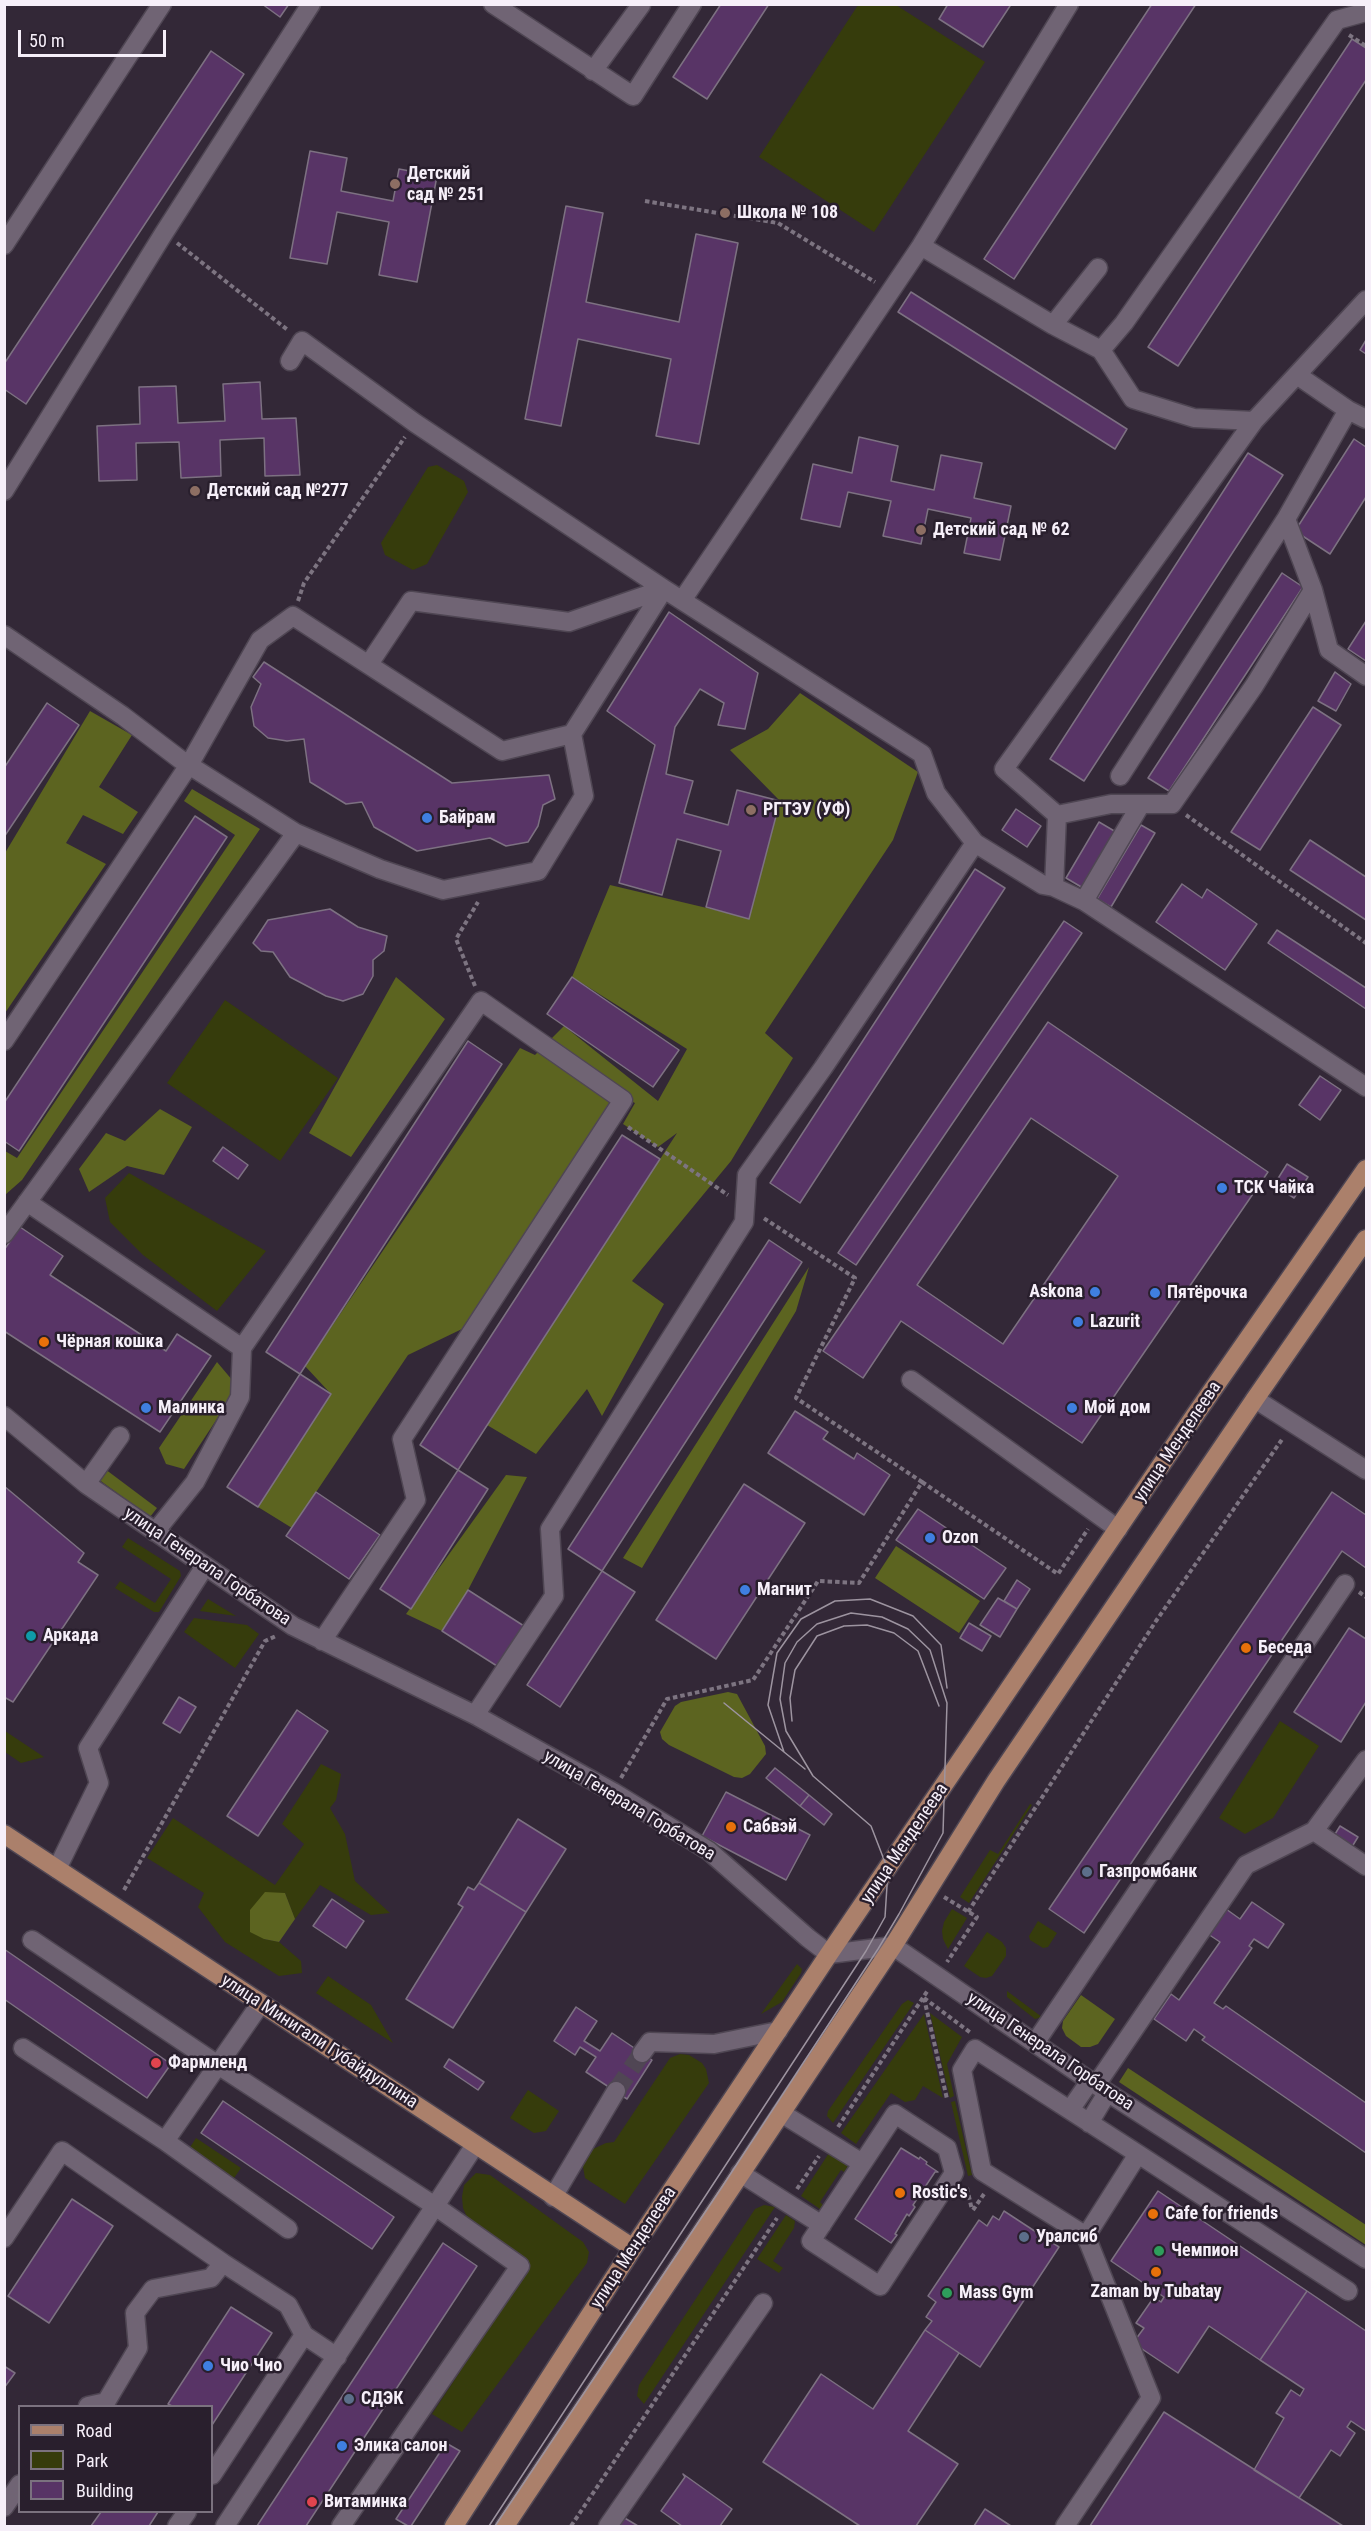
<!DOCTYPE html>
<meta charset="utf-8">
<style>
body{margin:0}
#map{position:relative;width:1371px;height:2531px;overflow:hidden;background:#332837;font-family:"Roboto Condensed",sans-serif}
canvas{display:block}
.frame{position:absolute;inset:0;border:6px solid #f6eff9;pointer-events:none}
.legend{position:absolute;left:18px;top:2405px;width:195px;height:108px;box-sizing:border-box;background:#291f2d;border:2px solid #7b727f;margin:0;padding:8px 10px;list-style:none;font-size:18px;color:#f6eff9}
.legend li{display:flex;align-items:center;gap:12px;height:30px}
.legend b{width:30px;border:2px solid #7b727f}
.scale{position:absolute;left:18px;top:30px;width:148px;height:27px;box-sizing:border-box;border:3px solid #f6eff9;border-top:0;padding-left:8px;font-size:18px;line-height:21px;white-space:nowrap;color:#f6eff9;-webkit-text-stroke:4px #291f2d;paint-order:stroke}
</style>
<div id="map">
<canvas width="1371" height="2531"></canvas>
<div class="frame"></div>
<ul class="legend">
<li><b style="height:8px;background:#ab806b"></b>Road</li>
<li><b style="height:16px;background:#363c0c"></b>Park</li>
<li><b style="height:16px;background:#583466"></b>Building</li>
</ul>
<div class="scale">50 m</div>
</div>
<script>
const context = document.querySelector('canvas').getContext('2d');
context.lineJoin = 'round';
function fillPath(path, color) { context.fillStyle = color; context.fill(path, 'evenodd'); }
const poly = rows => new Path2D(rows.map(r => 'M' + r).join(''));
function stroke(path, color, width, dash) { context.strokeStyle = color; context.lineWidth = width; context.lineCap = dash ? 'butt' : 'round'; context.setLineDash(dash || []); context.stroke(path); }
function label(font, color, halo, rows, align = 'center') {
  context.font = font + ' "Roboto Condensed",sans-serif'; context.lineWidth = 5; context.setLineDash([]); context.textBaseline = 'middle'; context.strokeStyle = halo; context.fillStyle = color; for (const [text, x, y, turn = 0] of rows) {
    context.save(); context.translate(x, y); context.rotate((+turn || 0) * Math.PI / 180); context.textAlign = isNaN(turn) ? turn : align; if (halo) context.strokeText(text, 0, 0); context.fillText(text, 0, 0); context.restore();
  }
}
fillPath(poly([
 [858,5,896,5,985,62,874,232,759,157],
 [437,465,464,481,468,492,427,564,413,570,385,555,381,543,428,467],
 [225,1000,338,1078,280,1161,167,1083],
 [129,1173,266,1251,217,1311,143,1255,110,1222,105,1198],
 [128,1538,180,1571,181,1576,159,1612,154,1612,115,1588,120,1581,155,1603,171,1579,122,1547],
 [208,1599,236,1616,200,1611],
 [194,1618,247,1625,259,1634,235,1668,184,1632],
 [1280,1721,1319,1746,1273,1818,1245,1834,1219,1818],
 [5,1731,44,1757,21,1763,5,1752],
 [321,1764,341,1774,336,1800,330,1808,345,1834,355,1881,390,1913,371,1915,320,1885,295,1919,285,1893,264,1939,279,1942,301,1961,302,1973,279,1976,225,1942,198,1907,204,1893,147,1858,173,1818,275,1885,304,1844,282,1824],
 [1030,1804,1032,1805,969,1903,960,1897,990,1850,998,1854],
 [952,1909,967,1918,948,1949,943,1939,942,1931,944,1922],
 [1038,1921,1057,1933,1048,1947,1043,1948,1030,1940,1029,1936],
 [987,1932,1002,1942,1006,1948,1006,1956,992,1976,986,1978,980,1977,964,1966],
 [797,1964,802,1969,801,1973,782,2002,761,2014],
 [328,1976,371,2005,393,2043,316,1993],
 [1007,1991,1042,2017,1035,2019,1007,1997],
 [908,2000,914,2003,833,2123,827,2116,828,2111,902,2004],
 [930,2013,962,2037,947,2064,954,2096,950,2098],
 [924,2014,943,2098,923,2086,915,2100,905,2102,891,2093,856,2144,841,2133],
 [680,2054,689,2055,702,2063,706,2069,709,2083,625,2204,585,2178,583,2167,585,2157,591,2150,606,2143,614,2142,670,2058],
 [528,2090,559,2111,546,2131,534,2133,510,2118],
 [955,2101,972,2175,968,2176,951,2102],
 [196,2138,241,2168,232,2181,187,2152],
 [829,2153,848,2166,844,2172,841,2170,820,2202,823,2205,820,2209,801,2196],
 [476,2173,490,2175,583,2242,589,2252,587,2263,462,2432,432,2414,529,2267,476,2230,468,2219,463,2208,462,2197,464,2185],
 [764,2205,775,2207,644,2404,637,2396,639,2385,755,2209],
 [786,2215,795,2221,794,2228,773,2261,783,2268,779,2273,757,2259]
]), '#363c0c');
fillPath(poly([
 [800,693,918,772,893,840,765,1033,793,1058,731,1161,632,1281,664,1304,602,1416,587,1389,536,1454,487,1425,677,1133,658,1147,623,1124,635,1103,562,1068,623,1100,462,1329,408,1355,292,1528,258,1507,331,1394,305,1366,520,1048,535,1055,564,1026,658,1101,687,1049,572,977,610,885,749,918,780,801,730,750,768,729],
 [90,711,132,735,99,787,138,812,123,834,83,815,66,843,106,864,5,1013,5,853],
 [192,789,260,829,22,1180,5,1195,5,1151,17,1158,235,835,184,801],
 [396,977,445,1019,351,1157,309,1133],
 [160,1109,192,1127,164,1175,127,1166,89,1192,79,1169,106,1133,125,1141],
 [809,1267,796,1311,642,1568,623,1558],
 [217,1362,233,1381,234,1393,184,1469,166,1464,159,1448],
 [105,1469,157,1508,150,1517,98,1479],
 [506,1475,527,1477,468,1590,442,1631,406,1614],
 [896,1546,980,1601,959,1633,875,1578],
 [728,1692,737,1694,765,1746,766,1754,750,1774,742,1778,734,1777,669,1745,662,1739,660,1732,675,1706,681,1702],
 [265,1892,285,1893,295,1919,279,1942,264,1939,250,1932,250,1910],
 [1081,1995,1115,2019,1098,2044,1090,2047,1081,2047,1066,2036,1062,2028,1063,2021],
 [1128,2068,1366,2225,1366,2245,1119,2082]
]), '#5c6420');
const building = poly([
 [262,4,289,4,280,17,262,4],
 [721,4,769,4,707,99,673,77,721,4],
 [948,4,1008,4,1010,6,983,47,939,19,948,4],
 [1152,4,1196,4,1014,279,984,259,1152,4],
 [1352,39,1366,48,1366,80,1178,366,1148,347,1352,39],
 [211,51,244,74,26,404,4,389,4,364,211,51],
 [310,151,347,158,341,191,393,201,399,169,437,176,417,282,379,275,389,222,337,212,327,264,290,258,310,151],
 [566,206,603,213,586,302,679,322,696,234,738,243,699,444,656,436,671,359,578,339,561,426,525,419,566,206],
 [911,292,1127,429,1115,449,898,312,911,292],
 [1366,340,1366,354,1360,350,1366,340],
 [260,382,262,419,296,418,300,475,265,476,264,438,220,440,221,476,181,478,179,442,136,443,137,480,99,481,97,426,140,424,139,387,176,386,178,423,225,421,223,384,260,382],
 [859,437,898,446,891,481,934,490,941,455,982,463,974,498,1011,506,1000,560,964,553,971,518,928,509,921,544,883,536,891,501,848,492,840,527,801,519,813,464,852,473,859,437],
 [1354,439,1366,447,1366,497,1330,554,1295,531,1354,439],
 [1248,453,1283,475,1084,781,1050,759,1248,453],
 [1282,573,1303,587,1169,791,1148,778,1282,573],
 [669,612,758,673,745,729,718,725,724,703,700,689,675,727,666,774,693,781,684,813,728,825,737,790,780,801,749,919,706,907,721,851,677,839,662,895,619,883,655,745,607,711,669,612],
 [1366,621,1366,661,1348,649,1366,621],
 [264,662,452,783,549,775,555,799,543,805,538,826,528,842,506,846,490,838,417,851,374,827,362,802,346,804,310,782,304,739,287,741,268,738,254,726,251,707,261,684,253,677,264,662],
 [1335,672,1351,684,1336,711,1318,701,1335,672],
 [47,703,79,725,4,837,4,768,47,703],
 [1313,707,1341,725,1260,850,1231,832,1313,707],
 [1016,809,1041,826,1027,847,1002,830,1016,809],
 [195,816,227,837,19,1151,4,1141,4,1103,195,816],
 [1099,822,1116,832,1083,888,1066,878,1099,822],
 [1141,825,1155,833,1111,907,1097,899,1141,825],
 [1310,840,1366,877,1366,920,1290,870,1310,840],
 [975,869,1005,888,800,1203,770,1183,975,869],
 [1182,884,1202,898,1207,889,1257,924,1225,970,1156,922,1182,884],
 [330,909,358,927,387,936,384,951,373,960,373,976,363,994,343,1001,326,996,290,977,273,952,261,951,253,943,268,920,330,909],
 [1064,921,1082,933,856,1265,838,1253,1064,921],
 [1277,930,1366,988,1366,1009,1268,943,1277,930],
 [572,977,679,1050,653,1087,547,1014,572,977],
 [1048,1022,1268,1172,1082,1443,901,1321,863,1378,823,1351,1048,1022],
 [1031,1118,1118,1176,1003,1344,917,1285,1031,1118],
 [468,1041,502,1064,300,1374,266,1352,468,1041],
 [1320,1076,1341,1090,1320,1120,1299,1105,1320,1076],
 [622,1135,660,1159,458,1470,420,1445,622,1135],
 [223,1147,248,1165,238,1179,213,1161,223,1147],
 [1287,1164,1308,1177,1294,1198,1274,1185,1287,1164],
 [20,1227,63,1256,50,1275,166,1351,177,1334,211,1356,160,1432,4,1331,4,1250,20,1227],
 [769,1240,802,1262,602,1571,568,1549,769,1240],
 [300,1374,331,1394,258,1507,227,1487,300,1374],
 [795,1411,828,1432,823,1439,854,1459,857,1453,890,1475,864,1515,768,1453,795,1411],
 [458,1470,488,1489,411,1609,380,1589,458,1470],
 [744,1484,805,1523,716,1659,656,1620,744,1484],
 [4,1486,84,1553,78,1562,98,1575,13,1702,4,1697,4,1486],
 [316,1492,380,1535,349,1579,286,1536,316,1492],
 [1332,1492,1366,1515,1366,1568,1342,1551,1084,1933,1049,1909,1332,1492],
 [918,1509,1006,1568,984,1599,896,1540,918,1509],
 [602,1571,635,1592,560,1707,527,1685,602,1571],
 [1017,1580,1030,1589,1017,1609,1004,1601,1017,1580],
 [468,1590,524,1626,497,1666,442,1631,468,1590],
 [998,1598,1017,1609,1000,1637,980,1625,998,1598],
 [969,1623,991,1636,982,1651,960,1638,969,1623],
 [1349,1628,1366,1639,1366,1702,1341,1742,1294,1712,1349,1628],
 [179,1697,196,1707,180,1733,163,1723,179,1697],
 [297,1710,328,1731,258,1836,227,1816,297,1710],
 [775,1768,809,1795,800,1806,766,1778,775,1768],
 [726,1792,810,1835,786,1880,702,1836,726,1792],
 [809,1795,832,1814,824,1825,800,1806,809,1795],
 [518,1819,566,1849,526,1912,479,1883,518,1819],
 [1340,1826,1358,1837,1350,1850,1332,1839,1340,1826],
 [479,1883,526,1912,453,2028,406,1999,463,1907,458,1904,468,1887,474,1890,479,1883],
 [332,1899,364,1921,346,1948,313,1926,332,1899],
 [1252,1902,1284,1924,1268,1948,1254,1939,1249,1946,1252,1948,1214,2003,1223,2009,1226,2006,1366,2103,1366,2153,1202,2040,1205,2037,1194,2029,1186,2041,1154,2019,1171,1994,1179,2000,1220,1942,1208,1934,1226,1909,1240,1919,1252,1902],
 [4,1949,171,2064,147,2098,4,1999,4,1949],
 [576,2007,597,2021,584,2041,600,2051,612,2033,652,2060,627,2099,586,2072,596,2057,580,2047,575,2055,554,2041,576,2007],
 [449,2059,484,2082,478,2090,444,2067,449,2059],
 [223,2101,394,2217,372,2249,201,2133,223,2101],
 [901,2148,919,2159,920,2157,927,2162,926,2164,938,2172,935,2172,913,2205,915,2207,909,2216,907,2214,895,2234,897,2235,891,2243,855,2219,901,2148],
 [1158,2191,1307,2291,1260,2360,1209,2326,1178,2373,1133,2343,1144,2328,1136,2323,1154,2297,1161,2302,1164,2297,1111,2261,1158,2191],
 [72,2199,113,2226,49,2323,8,2296,72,2199],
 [1004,2211,1059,2247,980,2367,925,2330,932,2321,926,2317,936,2302,928,2296,979,2220,987,2226,993,2216,999,2220,1004,2211],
 [443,2243,477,2266,306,2526,257,2526,443,2243],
 [1307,2291,1366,2331,1366,2431,1351,2421,1347,2427,1355,2433,1340,2456,1331,2450,1299,2498,1254,2470,1284,2418,1276,2413,1291,2390,1300,2396,1304,2389,1260,2360,1307,2291],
 [231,2307,272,2333,212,2425,212,2406,172,2406,168,2404,231,2307],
 [925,2330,959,2353,908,2431,958,2464,916,2526,860,2526,763,2462,821,2374,873,2409,925,2330],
 [4,2366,15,2373,4,2388,4,2366],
 [1164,2412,1299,2498,1343,2526,1090,2526,1164,2412],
 [446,2443,460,2451,411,2526,408,2526,396,2519,446,2443],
 [683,2474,732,2509,720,2526,682,2526,661,2511,685,2477,683,2474],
 [985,2509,1011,2526,974,2526,985,2509],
 [101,2512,158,2512,149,2526,91,2526,101,2512],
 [623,2517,638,2526,617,2526,623,2517]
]);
fillPath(building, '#583466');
stroke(building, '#7d7182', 1.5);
stroke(poly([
 [616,2091,642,2053]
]), '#504654', 18, [18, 9]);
const minor = poly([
 [493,4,633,96,692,4],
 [593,71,641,5],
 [4,245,162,4],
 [921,246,1053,325,1101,350,1124,323,1337,20,1366,12],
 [1366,300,1254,421,1004,769,1057,815,1054,887,1084,901,1366,1087],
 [1053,325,1098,268],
 [1101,350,1133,399,1194,418,1254,421],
 [290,361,302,341,415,423,664,589,922,754,936,793,975,843],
 [1348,410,1366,419],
 [4,491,164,233,311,4],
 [1313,590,1329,650,1366,676],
 [683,599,921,246,1069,4],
 [4,635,123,716,181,760,296,833,4,1234],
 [369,664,411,601,569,622,664,589],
 [1120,776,1286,519],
 [1057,815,1111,804,1172,804,1254,686,1313,590,1286,519,1348,410,1297,375],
 [296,833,380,869,443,890,538,871,584,796,572,734,664,589],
 [1084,901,1141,804],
 [4,1041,189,765,260,640,293,616,502,751,572,734],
 [27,1202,242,1348],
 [911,1380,1118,1529],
 [1255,1399,1366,1470],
 [4,1416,86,1484,293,1626,475,1715,613,1792,709,1851,808,1938,829,1954,893,1946,1096,2085,1366,2259],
 [86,1484,120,1436],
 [155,1532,195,1482,240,1397,242,1348,481,1001,623,1100,402,1439,416,1500,322,1641],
 [475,1715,554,1596,550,1529,744,1222,747,1175,823,1068,975,843,1043,885,1054,887],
 [1314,1831,1366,1866],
 [57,1869,99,1783,88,1748,205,1566],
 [32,1940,218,2065,435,2206,520,2266,341,2526],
 [261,2003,165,2141,288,2229],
 [1035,2043,1345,1584],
 [23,2048,165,2141],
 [642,2053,650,2042,714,2044,778,2031],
 [1096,2085,1246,1865,1314,1831,1366,1760],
 [1070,2110,1090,2081],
 [781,2113,862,2163],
 [895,2114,947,2148,954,2173,880,2286,811,2241,895,2114],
 [1089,2123,1107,2093],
 [1138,2154,1086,2236,982,2171,962,2070,975,2049,1138,2154,1348,2291],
 [740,2173,822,2225],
 [553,2197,616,2091],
 [4,2238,62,2151,223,2263,288,2305,304,2335,337,2357],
 [88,2406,106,2402,138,2348,135,2313,153,2289,211,2278,223,2263],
 [212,2475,304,2335],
 [4,2507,20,2484],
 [177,2526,187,2512],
 [225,2526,475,2145],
 [608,2526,763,2303],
 [1065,2526,1151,2398,1086,2236]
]);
const major = poly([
 [4,1834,633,2248],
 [454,2526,633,2248,829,1954,1195,1415,1366,1169],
 [505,2526,893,1946,996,1781,1255,1399,1366,1239]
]);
stroke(minor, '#4f4653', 21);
stroke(major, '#4f4653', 21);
stroke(poly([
 [1349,35,1366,46],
 [645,201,778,223,875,282],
 [177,243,289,331],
 [298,601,304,583,405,437],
 [1186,815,1366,943],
 [475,986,456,939,478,902],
 [628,1127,728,1195],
 [922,1482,1058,1574,1088,1529],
 [1359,1592,1366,1597],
 [621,1778,667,1699,753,1680,818,1581,859,1583,922,1482,796,1398,855,1278,762,1217],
 [124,1890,265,1641,276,1636],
 [944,1897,977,1917,947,1962],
 [968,1912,1156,1621,1283,1438],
 [924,1998,947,2099],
 [924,1998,971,2033],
 [838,2127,928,1990],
 [967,2188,972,2210],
 [797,2189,819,2156],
 [973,2210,984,2194],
 [571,2526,777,2218]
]), '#7d7481', 4, [4.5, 3]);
stroke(minor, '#706474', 18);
stroke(major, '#ab806b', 18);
stroke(poly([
 [724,1703,784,1752],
 [792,1721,790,1698,795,1670,817,1636,844,1626,867,1625,894,1633,918,1651,939,1706],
 [805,1769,784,1752,768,1705,777,1653,801,1619,835,1601,870,1599,913,1616,941,1645,947,1688],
 [489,2526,866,1951,885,1917,888,1870,871,1826,813,1776,786,1731,780,1699,785,1663,797,1642,817,1624,851,1613,882,1617,908,1629,930,1650,947,1703,943,1833,899,1914,878,1949,720,2190,495,2526]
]), '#9d94a0', 1.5);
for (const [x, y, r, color] of [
 [395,184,6,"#8d6e63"],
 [725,213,6,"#8d6e63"],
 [195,491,6,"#8d6e63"],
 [921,530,6,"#8d6e63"],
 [751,810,6,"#8d6e63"],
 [427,818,6,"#3f7fe0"],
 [1222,1188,6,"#3f7fe0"],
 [1095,1292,6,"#3f7fe0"],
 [1155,1293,6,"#3f7fe0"],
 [1078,1322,6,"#3f7fe0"],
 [44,1342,6,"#e8710a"],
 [146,1408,6,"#3f7fe0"],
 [1072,1408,6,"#3f7fe0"],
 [930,1538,6,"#3f7fe0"],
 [745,1590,6,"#3f7fe0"],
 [31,1636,6,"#0f9aa8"],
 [1246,1648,6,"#e8710a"],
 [731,1827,6,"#e8710a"],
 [1087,1872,6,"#5c6f8a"],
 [156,2063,6,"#e0444e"],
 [900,2193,6,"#e8710a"],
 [1153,2214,6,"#e8710a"],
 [1024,2237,6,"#5c6f8a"],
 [1159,2251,6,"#2e9e5b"],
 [1156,2272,6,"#e8710a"],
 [947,2293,6,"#2e9e5b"],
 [208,2366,6,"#3f7fe0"],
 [349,2399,6,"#5c6f8a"],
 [342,2446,6,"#3f7fe0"],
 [312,2502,6,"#e0444e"]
]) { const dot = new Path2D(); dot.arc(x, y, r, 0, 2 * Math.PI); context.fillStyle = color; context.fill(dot); stroke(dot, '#291f2d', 2); }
label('bold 18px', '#f6eff9', '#291f2d', [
 ["Детский",407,174],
 ["сад № 251",407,195],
 ["Школа № 108",737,213],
 ["Детский сад №277",207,491],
 ["Детский сад № 62",933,530],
 ["РГТЭУ (УФ)",763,810],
 ["Байрам",439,818],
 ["ТСК Чайка",1234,1188],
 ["Askona",1083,1292,"right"],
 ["Пятёрочка",1167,1293],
 ["Lazurit",1090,1322],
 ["Чёрная кошка",56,1342],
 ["Малинка",158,1408],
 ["Мой дом",1084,1408],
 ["Ozon",942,1538],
 ["Магнит",757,1590],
 ["Аркада",43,1636],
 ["Беседа",1258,1648],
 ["Сабвэй",743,1827],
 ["Газпромбанк",1099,1872],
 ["Фармленд",168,2063],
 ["Rostic's",912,2193],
 ["Cafe for friends",1165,2214],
 ["Уралсиб",1036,2237],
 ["Чемпион",1171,2251],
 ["Zaman by Tubatay",1156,2292,"center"],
 ["Mass Gym",959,2293],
 ["Чио Чио",220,2366],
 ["СДЭК",361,2399],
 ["Элика салон",354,2446],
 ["Витаминка",324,2502]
], 'left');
label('18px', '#f6eff9', '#291f2d', [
 ["улица Менделеева",1178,1442,-56],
 ["улица Генерала Горбатова",207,1567,34],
 ["улица Генерала Горбатова",629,1806,31],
 ["улица Менделеева",905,1844,-56],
 ["улица Минигали Губайдуллина",319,2042,33],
 ["улица Генерала Горбатова",1050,2052,34],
 ["улица Менделеева",634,2248,-57]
]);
</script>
